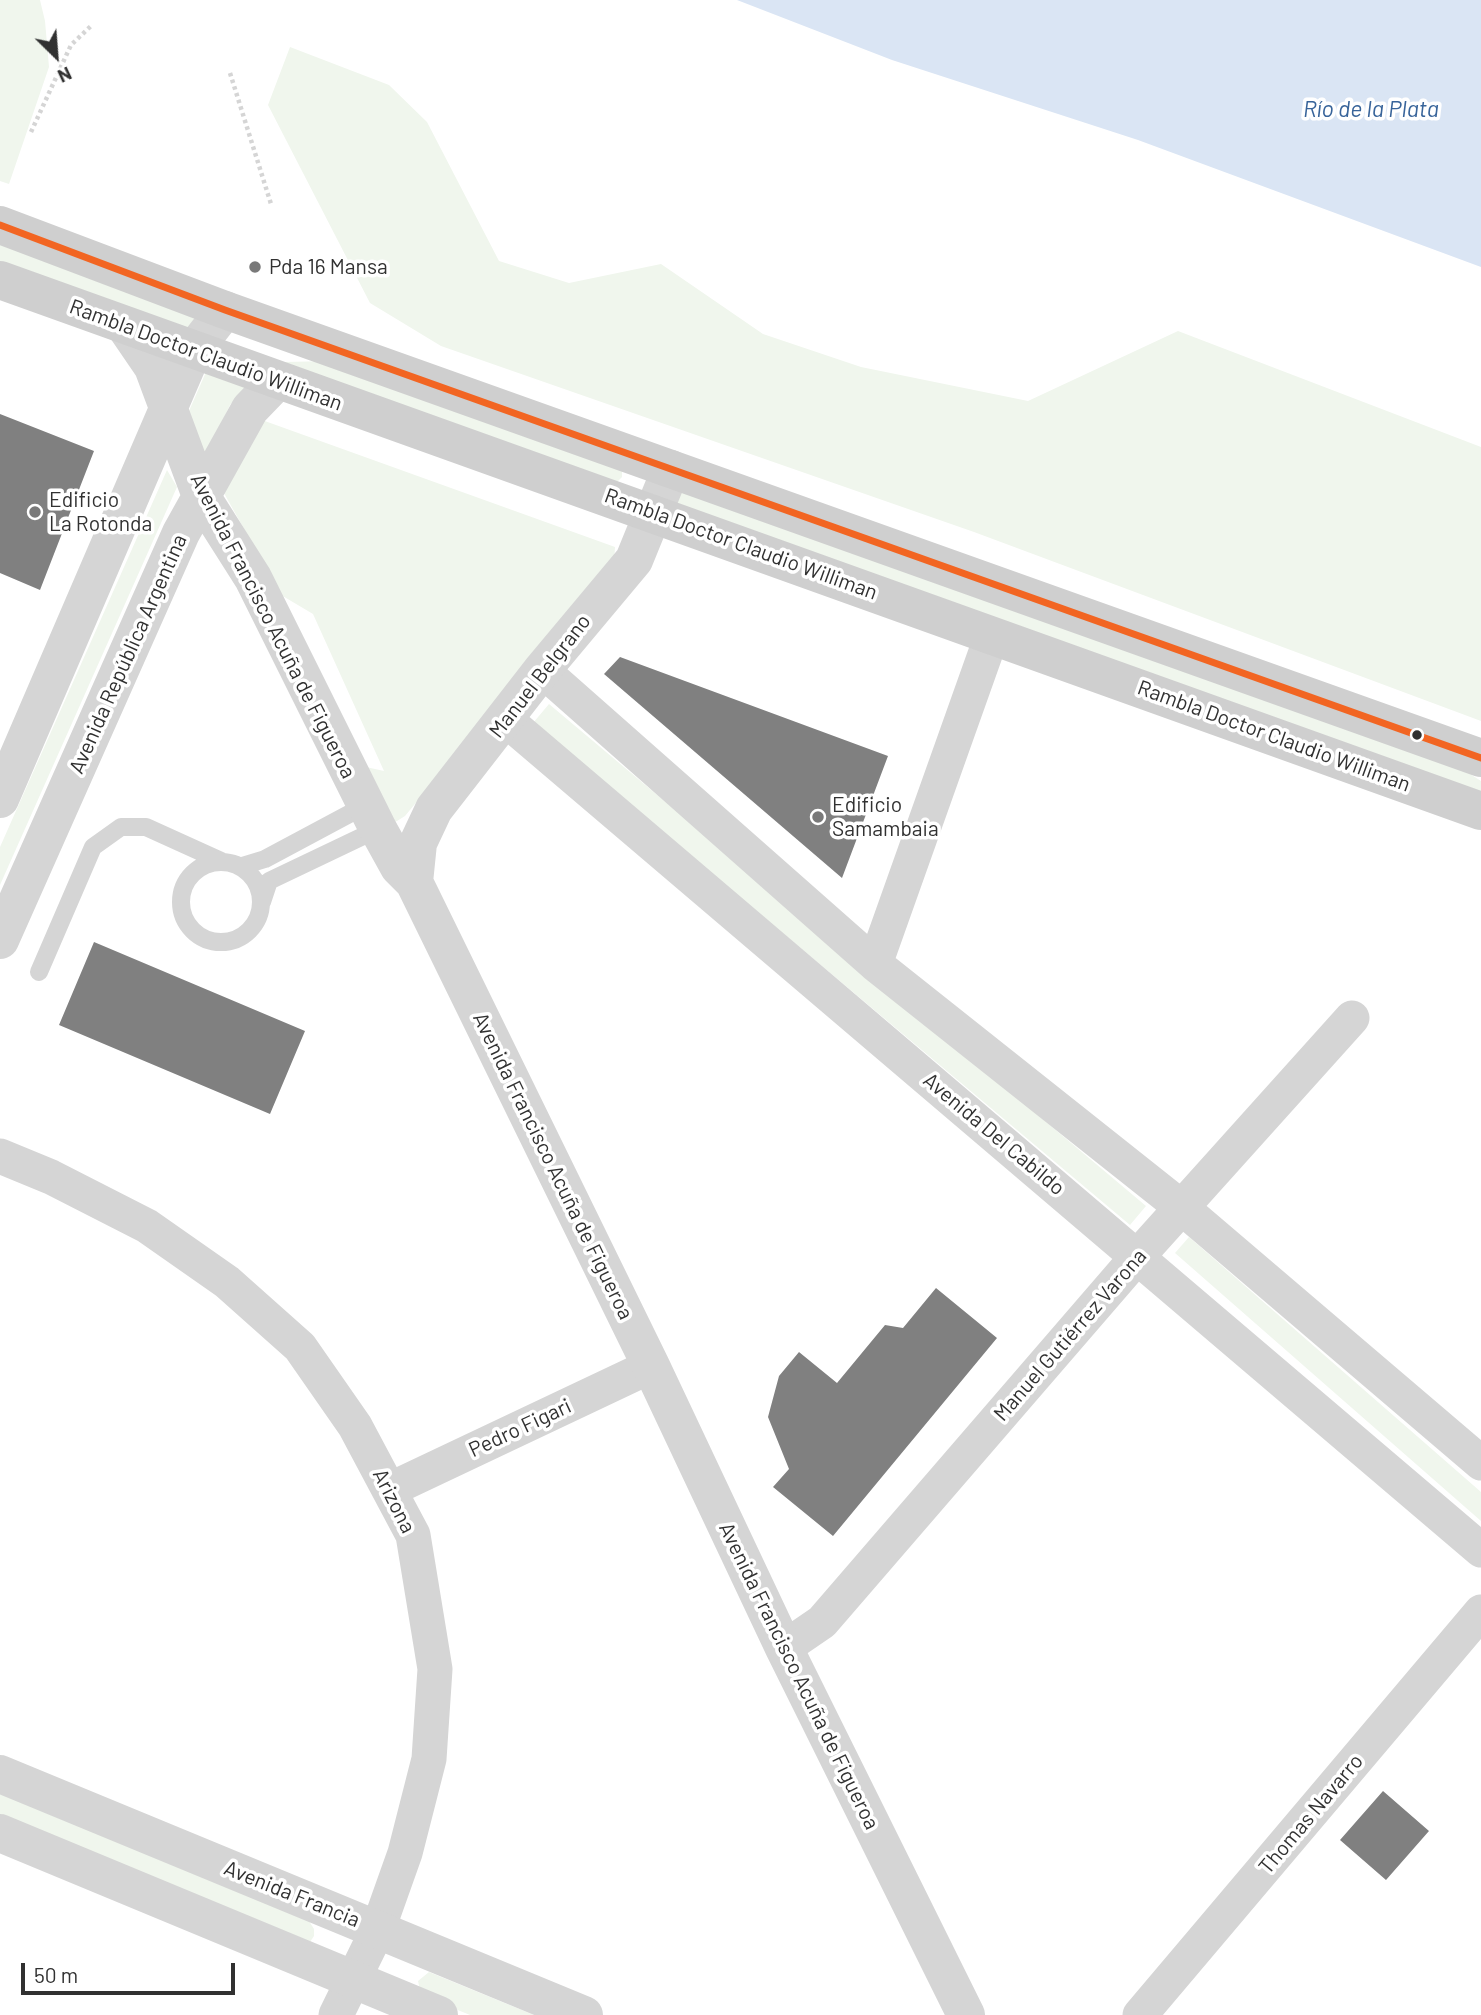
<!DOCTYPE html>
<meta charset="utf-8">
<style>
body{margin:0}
#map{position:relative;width:1481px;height:2015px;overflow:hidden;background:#fff;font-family:Barlow,sans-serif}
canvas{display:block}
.north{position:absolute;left:21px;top:21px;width:70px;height:70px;-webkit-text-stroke:5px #fff;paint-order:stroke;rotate:155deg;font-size:19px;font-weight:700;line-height:28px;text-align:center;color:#313131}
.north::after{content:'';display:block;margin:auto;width:24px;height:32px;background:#313131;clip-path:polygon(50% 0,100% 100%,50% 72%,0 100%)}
.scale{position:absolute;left:21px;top:1963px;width:214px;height:32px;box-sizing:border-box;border:4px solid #313131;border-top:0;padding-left:9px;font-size:21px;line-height:24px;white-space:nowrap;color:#313131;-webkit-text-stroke:5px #fff;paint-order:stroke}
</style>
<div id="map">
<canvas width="1481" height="2015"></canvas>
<div class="north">N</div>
<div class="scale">50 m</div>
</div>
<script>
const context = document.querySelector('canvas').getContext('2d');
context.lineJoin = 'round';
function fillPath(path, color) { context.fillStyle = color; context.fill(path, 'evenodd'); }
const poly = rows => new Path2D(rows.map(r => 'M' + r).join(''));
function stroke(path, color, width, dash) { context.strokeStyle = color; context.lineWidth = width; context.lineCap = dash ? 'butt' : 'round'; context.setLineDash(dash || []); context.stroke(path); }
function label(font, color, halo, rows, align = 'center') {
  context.font = font + ' Barlow,sans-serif'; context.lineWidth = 7; context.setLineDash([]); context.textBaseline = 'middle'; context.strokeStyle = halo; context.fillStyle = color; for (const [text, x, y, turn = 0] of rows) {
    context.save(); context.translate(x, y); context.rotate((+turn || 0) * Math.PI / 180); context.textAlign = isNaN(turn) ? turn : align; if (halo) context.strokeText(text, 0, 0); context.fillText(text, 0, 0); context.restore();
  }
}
fillPath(poly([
 [0,0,40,0,45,21,49,67,9,184,0,181],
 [290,47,389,85,427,122,499,261,569,283,661,264,763,334,861,367,1028,401,1178,331,1481,447,1481,721,974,532,441,346,370,303,268,105],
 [0,242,195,316,191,329,0,264],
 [331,361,622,471,622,477,615,484,284,362],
 [206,372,247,386,230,405,205,457,185,420],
 [262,420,615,547,614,563,405,816,397,821,391,823,366,767,384,771,313,614,281,595,220,486],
 [167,470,177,487,0,885,0,847],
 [682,491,1467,772,1481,781,1481,795,676,504],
 [549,704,1146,1206,1130,1225,533,723],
 [1189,1237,1481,1492,1481,1521,1175,1253],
 [0,1793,309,1921,314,1929,314,1936,310,1942,0,1820],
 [429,1972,534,2015,470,2015,421,1995,418,1981]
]), '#f0f6ed');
fillPath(poly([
 [737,0,1481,0,1481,267,1138,140,892,60]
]), '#dae5f4');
fillPath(poly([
 [0,414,94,451,40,590,0,573],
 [620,657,888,756,842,878,604,674],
 [94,942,305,1031,270,1114,59,1025],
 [936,1288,997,1338,833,1536,773,1487,789,1469,768,1417,779,1376,799,1352,837,1383,885,1325,903,1328],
 [1383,1791,1429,1831,1386,1880,1340,1840]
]), '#808080');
stroke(poly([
 [230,73,271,204],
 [31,132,71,45,92,25]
]), '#d5d5d5', 4.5, [3.5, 3.5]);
stroke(poly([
 '181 902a40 40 0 1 1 80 0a40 40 0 1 1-80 0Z',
 [242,866,265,859,366,805],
 [262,902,269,881,378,829],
 [39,972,93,847,121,827,146,827,221,861]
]), '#d5d5d5', 18);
stroke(poly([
 [542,670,875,964,1181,1207,1481,1463],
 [505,719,1481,1550],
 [875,964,992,635],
 [0,1156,51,1177,147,1226,227,1282,300,1347,355,1426,413,1535,435,1669,429,1759,405,1853,378,1929,336,2015],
 [389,1490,651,1366],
 [784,1648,822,1622,1138,1256,1352,1018],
 [1140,2015,1481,1612]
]), '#d5d5d5', 35);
stroke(poly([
 [125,326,153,367,201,496,253,578,378,829,399,867,414,882,651,1366,784,1648,966,2015],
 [0,799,193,351,225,310],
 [414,882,418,843,434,809,542,670,634,560,671,469],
 [0,940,181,533,250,409,277,381],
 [0,1774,584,2015],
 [0,1833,439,2015]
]), '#d5d5d5', 38);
stroke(poly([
 [0,225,225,310,1481,758],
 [0,280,1481,811]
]), '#cfcfcf', 38);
stroke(poly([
 [0,225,225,310,1481,758]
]), '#f26522', 7);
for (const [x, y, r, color] of [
 [255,267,7,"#797979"],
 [35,512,7,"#797979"],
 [1417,735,6,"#313131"],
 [818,817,7,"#797979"]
]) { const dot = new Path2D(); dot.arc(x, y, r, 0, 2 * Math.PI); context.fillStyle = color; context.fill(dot); stroke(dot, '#fff', 2.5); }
label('21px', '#313131', '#fff', [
 ["Pda 16 Mansa",269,267],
 ["Edificio",49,500],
 ["La Rotonda",49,524],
 ["Edificio",832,805],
 ["Samambaia",832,829]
], 'left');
label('21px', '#313131', '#fff', [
 ["Rambla Doctor Claudio Williman",206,355,20],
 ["Rambla Doctor Claudio Williman",741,544,20],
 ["Avenida Francisco Acuña de Figueroa",273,626,63],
 ["Avenida República Argentina",128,654,-66],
 ["Manuel Belgrano",540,676,-52],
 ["Rambla Doctor Claudio Williman",1274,736,20],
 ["Avenida Del Cabildo",994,1134,40],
 ["Avenida Francisco Acuña de Figueroa",553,1166,64],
 ["Manuel Gutiérrez Varona",1070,1335,-49],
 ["Pedro Figari",520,1428,-25],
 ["Arizona",394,1501,63],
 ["Avenida Francisco Acuña de Figueroa",799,1676,64],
 ["Thomas Navarro",1311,1814,-50],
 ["Avenida Francia",292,1894,22]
]);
label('italic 23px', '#38649a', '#fff', [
 ["Río de la Plata",1371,109]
]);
</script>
